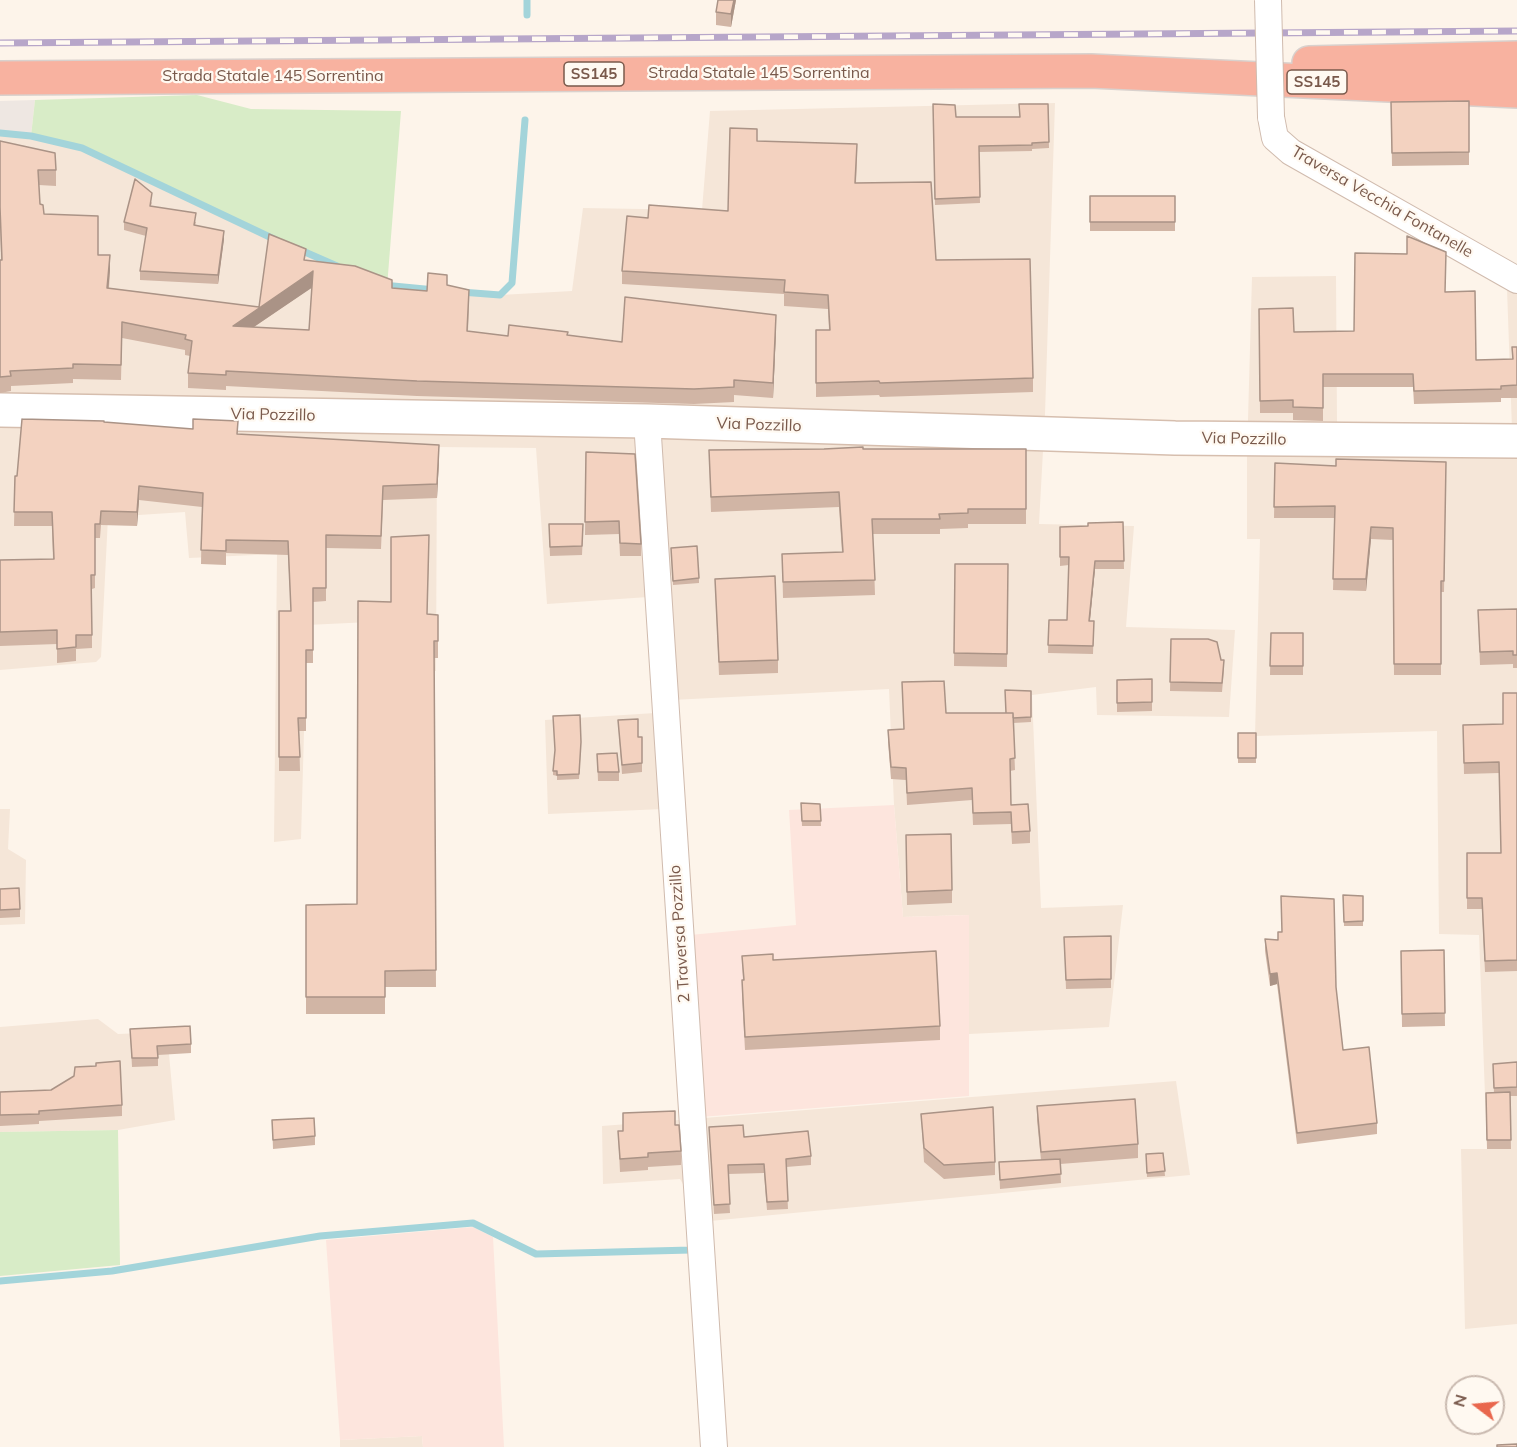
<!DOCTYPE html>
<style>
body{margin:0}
#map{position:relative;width:1517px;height:1447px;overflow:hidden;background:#fdf4ea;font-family:Mulish,sans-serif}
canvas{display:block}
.north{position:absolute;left:1445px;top:1375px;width:60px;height:60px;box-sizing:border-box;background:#fff9f1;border:2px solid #c9b9af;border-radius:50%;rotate:286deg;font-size:16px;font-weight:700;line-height:24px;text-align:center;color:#79594b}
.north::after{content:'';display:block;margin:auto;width:21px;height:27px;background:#e9674d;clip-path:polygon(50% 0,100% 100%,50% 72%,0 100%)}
</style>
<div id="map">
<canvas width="1517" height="1447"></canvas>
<div class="north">N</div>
</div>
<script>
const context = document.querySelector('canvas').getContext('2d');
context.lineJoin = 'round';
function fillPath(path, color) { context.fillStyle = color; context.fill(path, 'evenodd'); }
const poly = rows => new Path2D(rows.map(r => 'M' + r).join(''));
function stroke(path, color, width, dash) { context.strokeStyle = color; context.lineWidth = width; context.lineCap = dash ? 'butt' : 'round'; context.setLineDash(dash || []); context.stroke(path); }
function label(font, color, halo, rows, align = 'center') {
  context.font = font + ' Mulish,sans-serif'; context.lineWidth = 4.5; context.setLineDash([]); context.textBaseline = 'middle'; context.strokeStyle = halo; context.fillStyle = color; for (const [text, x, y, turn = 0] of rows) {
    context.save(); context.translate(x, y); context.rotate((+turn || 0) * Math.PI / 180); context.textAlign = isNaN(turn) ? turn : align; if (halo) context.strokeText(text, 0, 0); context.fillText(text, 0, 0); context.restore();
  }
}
fillPath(poly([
 [1055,103,1045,414,1039,524,1134,526,1126,627,1235,630,1229,717,1097,715,1096,687,1032,695,1041,908,1123,905,1109,1027,969,1034,969,915,903,917,894,805,889,689,672,700,663,809,548,814,545,720,655,713,648,597,547,604,536,448,437,447,436,671,388,670,391,621,307,625,301,839,274,842,277,554,189,558,185,512,108,517,101,657,96,662,0,670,0,133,31,136,82,148,281,242,387,287,500,295,572,291,583,208,702,210,710,111],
 [1336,276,1337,422,1512,429,1507,289,1517,294,1517,1324,1465,1329,1461,1149,1487,1149,1479,935,1439,934,1437,731,1255,736,1260,539,1247,539,1247,455,1252,277],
 [0,809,10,809,8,849,26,860,25,924,0,925],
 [98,1019,118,1034,167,1032,175,1120,118,1130,0,1132,0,1027],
 [1176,1081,1190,1175,689,1223,687,1191,680,1179,603,1184,602,1126],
 [422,1436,423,1447,340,1447,340,1440]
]), '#f5e6d8');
fillPath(poly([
 [894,805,903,917,969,915,969,1096,700,1117,690,935,796,925,789,810],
 [473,1227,493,1237,504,1447,423,1447,422,1436,340,1440,326,1240]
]), '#fde5dd');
fillPath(poly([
 [35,100,31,136,0,133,0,101]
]), '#eee7e2');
fillPath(poly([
 [197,95,251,109,401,111,387,287,281,242,82,148,31,136,35,100],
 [118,1130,120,1265,0,1276,0,1132]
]), '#d8ecc7');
stroke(poly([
 [527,15,527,0],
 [0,133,31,136,82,148,276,240],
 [298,249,337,266],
 [383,285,435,290],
 [461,292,500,295,512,283,525,120],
 [0,1281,112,1271,320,1236,473,1223,536,1254,691,1250,691,1244]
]), '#a3d4da', 7);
const street = poly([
 [1271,117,1275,138,1291,152,1517,280],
 [647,421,714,1447]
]);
const secondary = poly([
 [0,410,647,421,1175,438,1517,441]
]);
const highway = poly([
 [1309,63,1517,58],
 [0,78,1091,71,1517,91]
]);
stroke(street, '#d0bbae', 28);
stroke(secondary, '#d6beae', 36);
stroke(highway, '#d9d1cd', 36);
stroke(street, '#fff', 26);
stroke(secondary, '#fff', 33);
stroke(highway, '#f8b2a0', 33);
const rail = poly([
 [0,43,1517,31]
]);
stroke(rail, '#b7a6c9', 7);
stroke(rail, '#fff9f1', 4.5, [14]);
const streetBridge = poly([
 [1268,0,1271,117]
]);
stroke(streetBridge, '#d0bbae', 28, []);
stroke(streetBridge, '#fff', 26);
fillPath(poly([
 [736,0,731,27,716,25,716,12],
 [1469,101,1469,165,1392,166,1391,102],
 [933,104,956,117,1020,117,1048,104,1049,148,1032,149,1032,151,979,152,980,203,935,205],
 [0,141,56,170,56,186,39,185,40,204,44,214,98,255,110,270,109,288,259,307,306,260,392,288,427,291,447,285,469,305,468,331,508,336,568,335,622,342,776,330,773,398,734,395,734,402,694,404,417,396,226,386,226,390,188,388,188,373,190,356,185,355,185,350,122,338,121,380,73,379,73,383,11,386,11,391,0,393,0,260,1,260,0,222],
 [312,287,309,330,254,327],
 [757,141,857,158,856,183,936,260,1033,378,1033,392,880,397,879,395,816,397,816,330,829,330,828,309,784,306,784,294,622,284,622,271,648,218,728,211],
 [1090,196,1175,196,1175,231,1090,231],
 [152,202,151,206,196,222,195,226,224,239,218,284,140,280,140,271,146,236,124,230,124,222],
 [1445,292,1476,360,1512,359,1512,347,1517,347,1517,398,1501,398,1501,402,1414,404,1413,387,1323,387,1323,421,1293,420,1293,413,1260,413,1259,309,1294,332,1354,331],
 [104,422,238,434,439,458,437,498,383,500,381,549,326,548,326,601,313,602,313,663,306,663,306,731,299,731,300,771,279,771,279,611,291,611,288,555,226,553,226,565,201,564,202,507,139,500,137,526,101,525,100,538,95,538,95,588,92,589,92,648,76,649,76,661,57,663,57,644,0,646,0,560,53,559,52,526,14,526,15,476,17,476],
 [1026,449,1026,524,968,524,968,528,940,529,940,534,873,534,875,595,783,598,782,554,842,552,839,507,711,512,709,450],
 [586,452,641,544,641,556,620,556,619,534,585,535],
 [1446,462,1444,592,1441,592,1441,675,1394,675,1393,540,1371,539,1366,591,1333,590,1335,518,1274,518,1275,463,1336,466],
 [1123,522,1124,569,1095,569,1090,621,1094,621,1093,654,1048,653,1049,620,1067,620,1069,565,1060,566,1060,527,1088,526],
 [549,533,583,533,582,555,550,556],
 [671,548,699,578,699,583,673,585],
 [429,552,427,614,438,615,438,658,434,658,436,987,385,987,385,1014,306,1014,306,905,357,904,391,602],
 [955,564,1008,564,1007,667,954,666],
 [715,579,778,660,778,673,719,675],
 [1517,609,1517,668,1513,668,1513,664,1480,665,1478,610],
 [1271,633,1303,633,1303,675,1270,675],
 [1171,639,1224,669,1222,692,1170,691],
 [1152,679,1152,711,1117,712,1117,680],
 [902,682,946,713,1006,713,1031,691,1031,722,1013,723,1015,770,1010,771,1011,805,1030,831,1030,843,1012,844,1011,824,973,825,972,800,907,805,906,780,891,779,888,742,888,730,904,729],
 [1517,693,1517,971,1485,972,1482,909,1467,909,1467,853,1501,853,1499,773,1464,774,1463,725,1503,724],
 [618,720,638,737,642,737,642,772,622,774],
 [1238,733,1256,733,1256,763,1238,763],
 [581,747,579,779,557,780,557,776,553,775,553,771],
 [597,754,619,772,619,781,598,781],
 [801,803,820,804,821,826,802,826],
 [906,835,952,890,952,903,907,905],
 [0,889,20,909,20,917,0,918],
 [1343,895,1363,896,1363,926,1344,926],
 [1111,936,1111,988,1066,989,1064,937],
 [1265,939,1336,987,1343,1050,1377,1123,1377,1134,1297,1144,1277,984,1270,986,1265,951],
 [1444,950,1445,1026,1402,1027,1401,951],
 [742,956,773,960,940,1026,940,1040,745,1050,742,994,742,980,743,980],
 [130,1029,191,1044,191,1053,158,1055,158,1066,132,1067],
 [1517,1062,1517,1096,1510,1096,1511,1149,1487,1149,1486,1093,1494,1092,1493,1073],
 [0,1092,122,1105,122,1116,39,1121,39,1124,0,1126],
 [1037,1106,1138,1144,1138,1158,1060,1164,1061,1183,1000,1189,999,1162,1041,1160,1037,1120],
 [623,1113,675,1125,681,1151,681,1165,648,1167,648,1170,620,1172,618,1131,623,1131],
 [921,1114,995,1162,995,1175,944,1179,924,1162],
 [272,1120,315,1136,315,1145,273,1149],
 [709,1127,811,1156,811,1165,786,1167,788,1209,767,1210,764,1173,728,1174,730,1213,714,1214],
 [1163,1153,1165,1176,1147,1177,1146,1154]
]), '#d1b5a5');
fillPath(poly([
 [734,0,736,0,731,27,731,14],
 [224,231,224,239,218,284,218,275],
 [110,255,110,270,107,303,107,288],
 [313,271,313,287,233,341,233,326],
 [776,315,776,330,773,398,773,383],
 [439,445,439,458,437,498,437,484],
 [139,486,139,500,137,526,137,512],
 [1371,527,1371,539,1366,591,1366,579],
 [1095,561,1095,569,1089,629,1089,621],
 [1277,973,1277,984,1270,986,1270,974]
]), '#aa9386');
const building = poly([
 [718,0,734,0,731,14,716,12,718,0],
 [1469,101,1469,152,1392,153,1391,102,1469,101],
 [933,104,955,105,956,117,1020,117,1019,104,1048,104,1049,142,1032,143,1032,145,979,146,980,197,935,199,933,104],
 [730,128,757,129,757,141,857,144,855,183,931,182,936,260,1030,259,1033,378,880,383,879,381,816,383,816,330,830,330,828,295,784,292,785,280,622,271,627,216,648,218,649,205,728,211,730,128],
 [0,141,55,153,56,170,38,170,40,204,43,205,44,214,98,216,98,255,110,255,107,288,259,307,269,234,306,249,304,260,355,266,392,280,392,288,427,291,428,273,447,275,447,285,469,290,467,331,508,336,509,325,568,332,567,335,622,342,625,297,776,315,773,383,734,380,734,387,694,389,417,381,226,371,226,375,188,373,192,341,185,339,186,335,122,322,121,365,73,364,73,368,10,371,11,376,0,377,0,260,2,260,0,207,0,141],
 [313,271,309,330,233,326,313,271],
 [135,179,152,193,150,206,196,213,194,225,224,231,218,275,140,271,147,228,124,222,135,179],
 [1090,196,1175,196,1175,222,1090,222,1090,196],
 [1407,236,1446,252,1445,292,1475,291,1476,360,1513,359,1512,347,1517,347,1517,385,1501,386,1501,389,1414,391,1413,374,1323,374,1323,408,1293,407,1293,400,1260,401,1259,309,1293,308,1294,332,1354,331,1355,253,1407,254,1407,236],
 [22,419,104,421,104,422,193,429,193,419,238,421,237,434,439,445,437,484,383,486,381,536,326,535,326,588,313,588,313,650,306,650,306,718,298,718,300,757,279,757,279,611,291,611,288,541,226,540,226,551,201,550,203,493,139,486,137,512,101,511,100,524,95,524,95,575,91,575,92,635,76,635,76,647,57,649,57,630,0,632,0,560,54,559,52,512,14,512,15,476,17,476,22,419],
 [863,447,863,449,1026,449,1026,509,968,509,968,513,939,514,940,519,872,519,875,580,783,582,782,554,843,552,839,492,711,497,709,450,824,449,863,447],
 [586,452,635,454,641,544,620,543,619,521,585,522,586,452],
 [1336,459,1446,462,1444,581,1441,581,1441,664,1394,664,1393,528,1371,527,1366,579,1333,579,1335,506,1274,507,1275,463,1336,466,1336,459],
 [1123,522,1124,561,1095,561,1089,621,1094,621,1093,646,1048,645,1049,620,1067,620,1069,557,1060,557,1060,527,1088,526,1088,523,1123,522],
 [549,524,583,524,582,546,550,547,549,524],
 [429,535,427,614,438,615,438,641,434,641,436,970,385,971,385,997,306,997,306,905,357,904,358,601,391,602,391,537,429,535],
 [697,546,699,578,673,581,671,548,697,546],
 [955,564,1008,564,1007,654,954,653,955,564],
 [775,576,778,660,719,662,715,579,775,576],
 [1517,609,1517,655,1513,655,1513,651,1480,652,1478,610,1517,609],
 [1271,633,1303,633,1303,666,1270,666,1271,633],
 [1171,639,1208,639,1217,642,1221,660,1224,660,1222,683,1170,682,1171,639],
 [1152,679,1152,702,1117,703,1117,680,1152,679],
 [944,681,946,713,1013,713,1015,758,1010,759,1011,805,1028,804,1030,831,1012,832,1011,812,973,813,972,788,907,793,906,768,891,767,888,730,904,729,902,682,944,681],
 [1005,690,1031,691,1031,717,1013,718,1013,713,1006,713,1005,690],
 [1503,693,1517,693,1517,960,1485,961,1482,898,1467,898,1467,853,1501,853,1499,762,1464,763,1463,725,1503,724,1503,693],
 [580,715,581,742,579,774,557,775,557,771,553,771,555,750,553,716,580,715],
 [638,719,638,737,642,737,642,763,622,765,618,720,638,719],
 [1238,733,1256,733,1256,758,1238,758,1238,733],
 [617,753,619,772,598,772,597,754,617,753],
 [801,803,820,804,821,821,802,821,801,803],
 [951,834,952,890,907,892,906,835,951,834],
 [19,888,20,909,0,910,0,889,19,888],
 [1343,895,1363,896,1363,921,1344,922,1343,895],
 [1281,896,1334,899,1336,987,1343,1050,1369,1047,1377,1123,1297,1133,1277,973,1270,974,1265,939,1278,940,1278,932,1282,932,1281,896],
 [1111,936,1111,979,1066,980,1064,937,1111,936],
 [1444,950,1445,1013,1402,1014,1401,951,1444,950],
 [936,951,940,1026,745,1037,742,980,744,980,742,956,773,954,773,960,936,951],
 [190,1026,191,1044,157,1046,158,1058,132,1058,130,1029,190,1026],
 [120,1061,122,1105,39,1111,39,1114,0,1115,0,1092,51,1090,74,1076,75,1067,96,1066,96,1063,120,1061],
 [1517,1062,1517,1087,1494,1088,1493,1064,1517,1062],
 [1510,1092,1511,1140,1487,1140,1486,1093,1510,1092],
 [1135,1099,1138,1144,1041,1152,1037,1106,1135,1099],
 [993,1107,995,1162,944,1165,924,1148,921,1114,993,1107],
 [675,1111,675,1125,679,1125,681,1151,648,1153,648,1157,620,1159,618,1131,623,1131,623,1113,675,1111],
 [314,1118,315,1136,273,1140,272,1120,314,1118],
 [743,1125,744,1137,808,1131,811,1156,786,1159,788,1201,767,1202,764,1164,728,1165,730,1204,714,1205,709,1127,743,1125],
 [1163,1153,1165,1171,1147,1173,1146,1154,1163,1153],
 [1060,1159,1061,1174,1000,1180,999,1162,1060,1159],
 [1517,1444,1517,1447,1497,1447,1497,1445,1517,1444]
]);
fillPath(building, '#f3d2c0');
stroke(building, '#aa9386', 1.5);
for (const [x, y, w] of [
 [594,74,60],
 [1317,82,60]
]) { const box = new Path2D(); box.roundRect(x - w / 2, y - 12, w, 24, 4.5); context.fillStyle = '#fff9f1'; context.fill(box); stroke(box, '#79594b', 1.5); }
label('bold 15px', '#79594b', null, [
 ["SS145",594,74],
 ["SS145",1317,82]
]);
label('16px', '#79594b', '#fff9f1', [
 ["Strada Statale 145 Sorrentina",759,73],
 ["Strada Statale 145 Sorrentina",273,76],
 ["Traversa Vecchia Fontanelle",1382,202,30],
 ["Via Pozzillo",273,415,1],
 ["Via Pozzillo",759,425,2],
 ["Via Pozzillo",1244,439,1],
 ["2 Traversa Pozzillo",680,934,-94]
]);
</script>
